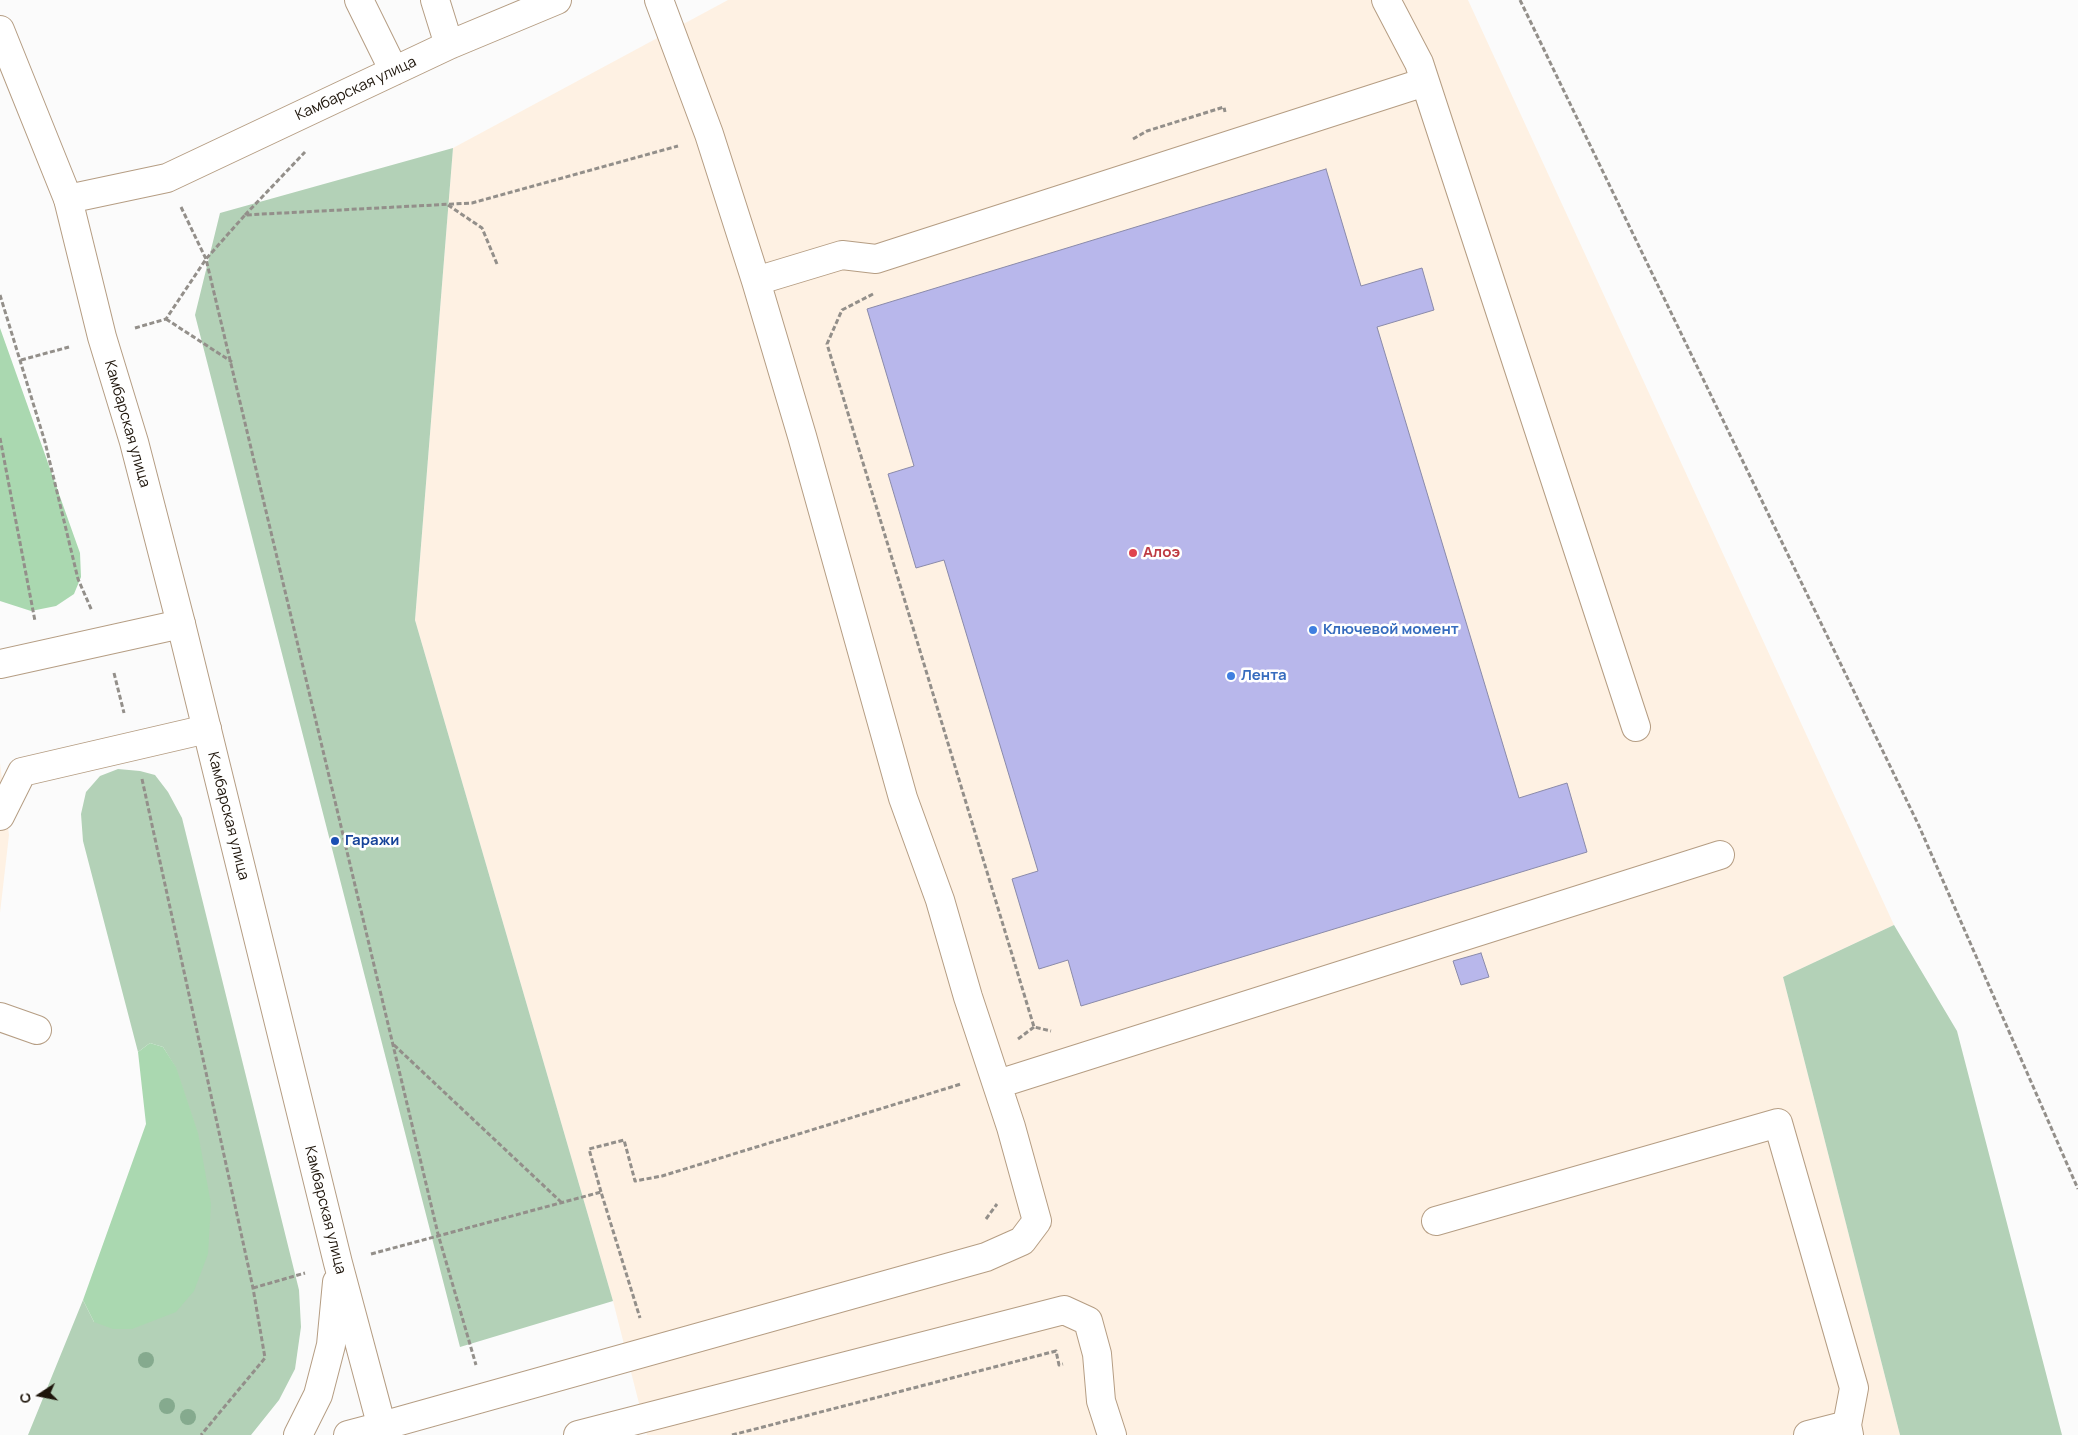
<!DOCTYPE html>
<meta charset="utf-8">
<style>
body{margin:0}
#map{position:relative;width:2078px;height:1435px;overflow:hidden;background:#fbfbfb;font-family:Manrope,sans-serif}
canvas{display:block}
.north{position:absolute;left:15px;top:1370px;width:50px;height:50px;-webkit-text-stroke:4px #fff;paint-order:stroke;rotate:259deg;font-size:14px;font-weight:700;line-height:20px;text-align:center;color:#1e150b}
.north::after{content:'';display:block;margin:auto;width:18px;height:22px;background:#1e150b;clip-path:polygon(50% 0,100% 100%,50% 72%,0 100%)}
</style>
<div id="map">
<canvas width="2078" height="1435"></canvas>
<div class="north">С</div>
</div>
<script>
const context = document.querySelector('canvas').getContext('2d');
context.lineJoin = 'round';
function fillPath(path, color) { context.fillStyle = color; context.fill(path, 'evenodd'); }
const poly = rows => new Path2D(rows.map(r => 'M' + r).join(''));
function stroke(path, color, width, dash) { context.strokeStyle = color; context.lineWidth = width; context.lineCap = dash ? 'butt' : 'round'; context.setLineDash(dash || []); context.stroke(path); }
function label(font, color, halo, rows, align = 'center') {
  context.font = font + ' Manrope,sans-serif'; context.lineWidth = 5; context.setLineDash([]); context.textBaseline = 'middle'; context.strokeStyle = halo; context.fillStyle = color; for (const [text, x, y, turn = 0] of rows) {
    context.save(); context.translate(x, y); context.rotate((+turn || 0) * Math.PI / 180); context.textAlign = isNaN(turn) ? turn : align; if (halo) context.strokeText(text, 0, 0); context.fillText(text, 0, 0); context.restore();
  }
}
fillPath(poly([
 [728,0,1468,0,1894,925,1783,977,1900,1435,647,1435,613,1301,415,620,453,148],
 [0,763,9,835,0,913]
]), '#fef1e3');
fillPath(poly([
 [453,148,415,620,613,1301,460,1347,195,315,220,213],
 [118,769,140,771,155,775,168,792,182,818,299,1290,301,1327,295,1369,279,1400,251,1435,28,1435,83,1300,94,1322,176,1068,163,1047,150,1043,138,1052,83,841,81,814,86,792,100,776],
 [1894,925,1957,1031,2062,1435,1900,1435,1783,977]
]), '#b3d1b7');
fillPath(poly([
 [0,328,80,553,81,577,74,594,56,606,31,611,0,601],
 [150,1043,163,1047,176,1067,198,1133,211,1204,208,1254,194,1291,176,1312,132,1329,113,1329,94,1322,83,1300,146,1124,138,1052]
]), '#aad8b0');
const building = poly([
 [1326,169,1361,286,1422,268,1434,310,1377,327,1519,798,1567,783,1587,852,1081,1006,1068,960,1039,969,1012,879,1038,871,944,560,916,568,888,474,914,466,867,309,1326,169],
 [1481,953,1489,977,1461,985,1453,961,1481,953]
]);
fillPath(building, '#b8b7eb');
stroke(building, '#8b8baa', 1);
const minor = poly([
 [359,0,394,71],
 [435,0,449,45],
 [1386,0,1419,63,1636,727],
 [68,199,167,178,449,45,557,0],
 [756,281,842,255,876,259,1425,82],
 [0,664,181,624],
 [0,816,22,772,207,729],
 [0,1017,37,1030],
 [998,1084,1720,855],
 [1436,1221,1778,1123,1854,1388,1847,1425,1849,1435],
 [382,1426,986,1257,1022,1241,1037,1221,1011,1127,968,997,940,900,903,798,802,436,756,281,709,134,659,0],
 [578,1435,1064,1310,1088,1321,1097,1354,1101,1401,1112,1435],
 [1808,1435,1847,1425]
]);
const major = poly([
 [0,30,68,199,102,337,134,442,181,624,338,1263,384,1435],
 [298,1435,318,1395,331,1345,337,1282],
 [348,1435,382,1426]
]);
stroke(minor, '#b59d83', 30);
stroke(major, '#b59d83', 30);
stroke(poly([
 [1520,0,1919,826,2078,1189],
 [1133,139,1147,131,1224,107,1225,112],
 [448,205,482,228,497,264],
 [181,207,206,259,438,1234,476,1365],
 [245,215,305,152],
 [873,294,842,310,827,344,1034,1027,1051,1031],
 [0,295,45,442,78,579,92,611],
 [166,319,232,362],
 [135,328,166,319,206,259,245,215,472,203,678,146],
 [21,360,69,347],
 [0,438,35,621],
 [114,673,124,713],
 [142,779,253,1288,265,1358,201,1435],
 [1018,1039,1034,1027],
 [394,1045,561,1202],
 [601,1192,589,1149,624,1140,635,1181,662,1176,961,1084],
 [986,1219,997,1204],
 [371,1254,601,1192,640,1318],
 [253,1288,305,1273],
 [732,1435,1056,1351,1059,1365,1063,1364]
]), '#938f8a', 3, [5, 2.5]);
stroke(minor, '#fff', 28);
stroke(major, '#fff', 28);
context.fillStyle = '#85aa8e';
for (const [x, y] of [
 [146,1360],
 [167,1406],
 [188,1417]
]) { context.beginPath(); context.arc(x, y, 8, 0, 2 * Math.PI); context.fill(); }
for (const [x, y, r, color] of [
 [1133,553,5,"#e0444e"],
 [1313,630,5,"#3f7fe0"],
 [1231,676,5,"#3f7fe0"],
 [335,841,5,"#1a4fb4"]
]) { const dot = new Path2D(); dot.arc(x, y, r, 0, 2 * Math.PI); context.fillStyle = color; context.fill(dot); stroke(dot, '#fff', 2); }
label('15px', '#1e150b', '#fff', [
 ["Камбарская улица",356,89,-25],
 ["Камбарская улица",127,424,74],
 ["Камбарская улица",228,816,76],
 ["Камбарская улица",325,1210,76]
]);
label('bold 15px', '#be3a42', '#fff', [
 ["Алоэ",1143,553]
], 'left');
label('bold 15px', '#366cbe', '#fff', [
 ["Ключевой момент",1323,630],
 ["Лента",1241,676]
], 'left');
label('bold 15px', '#164399', '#fff', [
 ["Гаражи",345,841]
], 'left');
</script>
